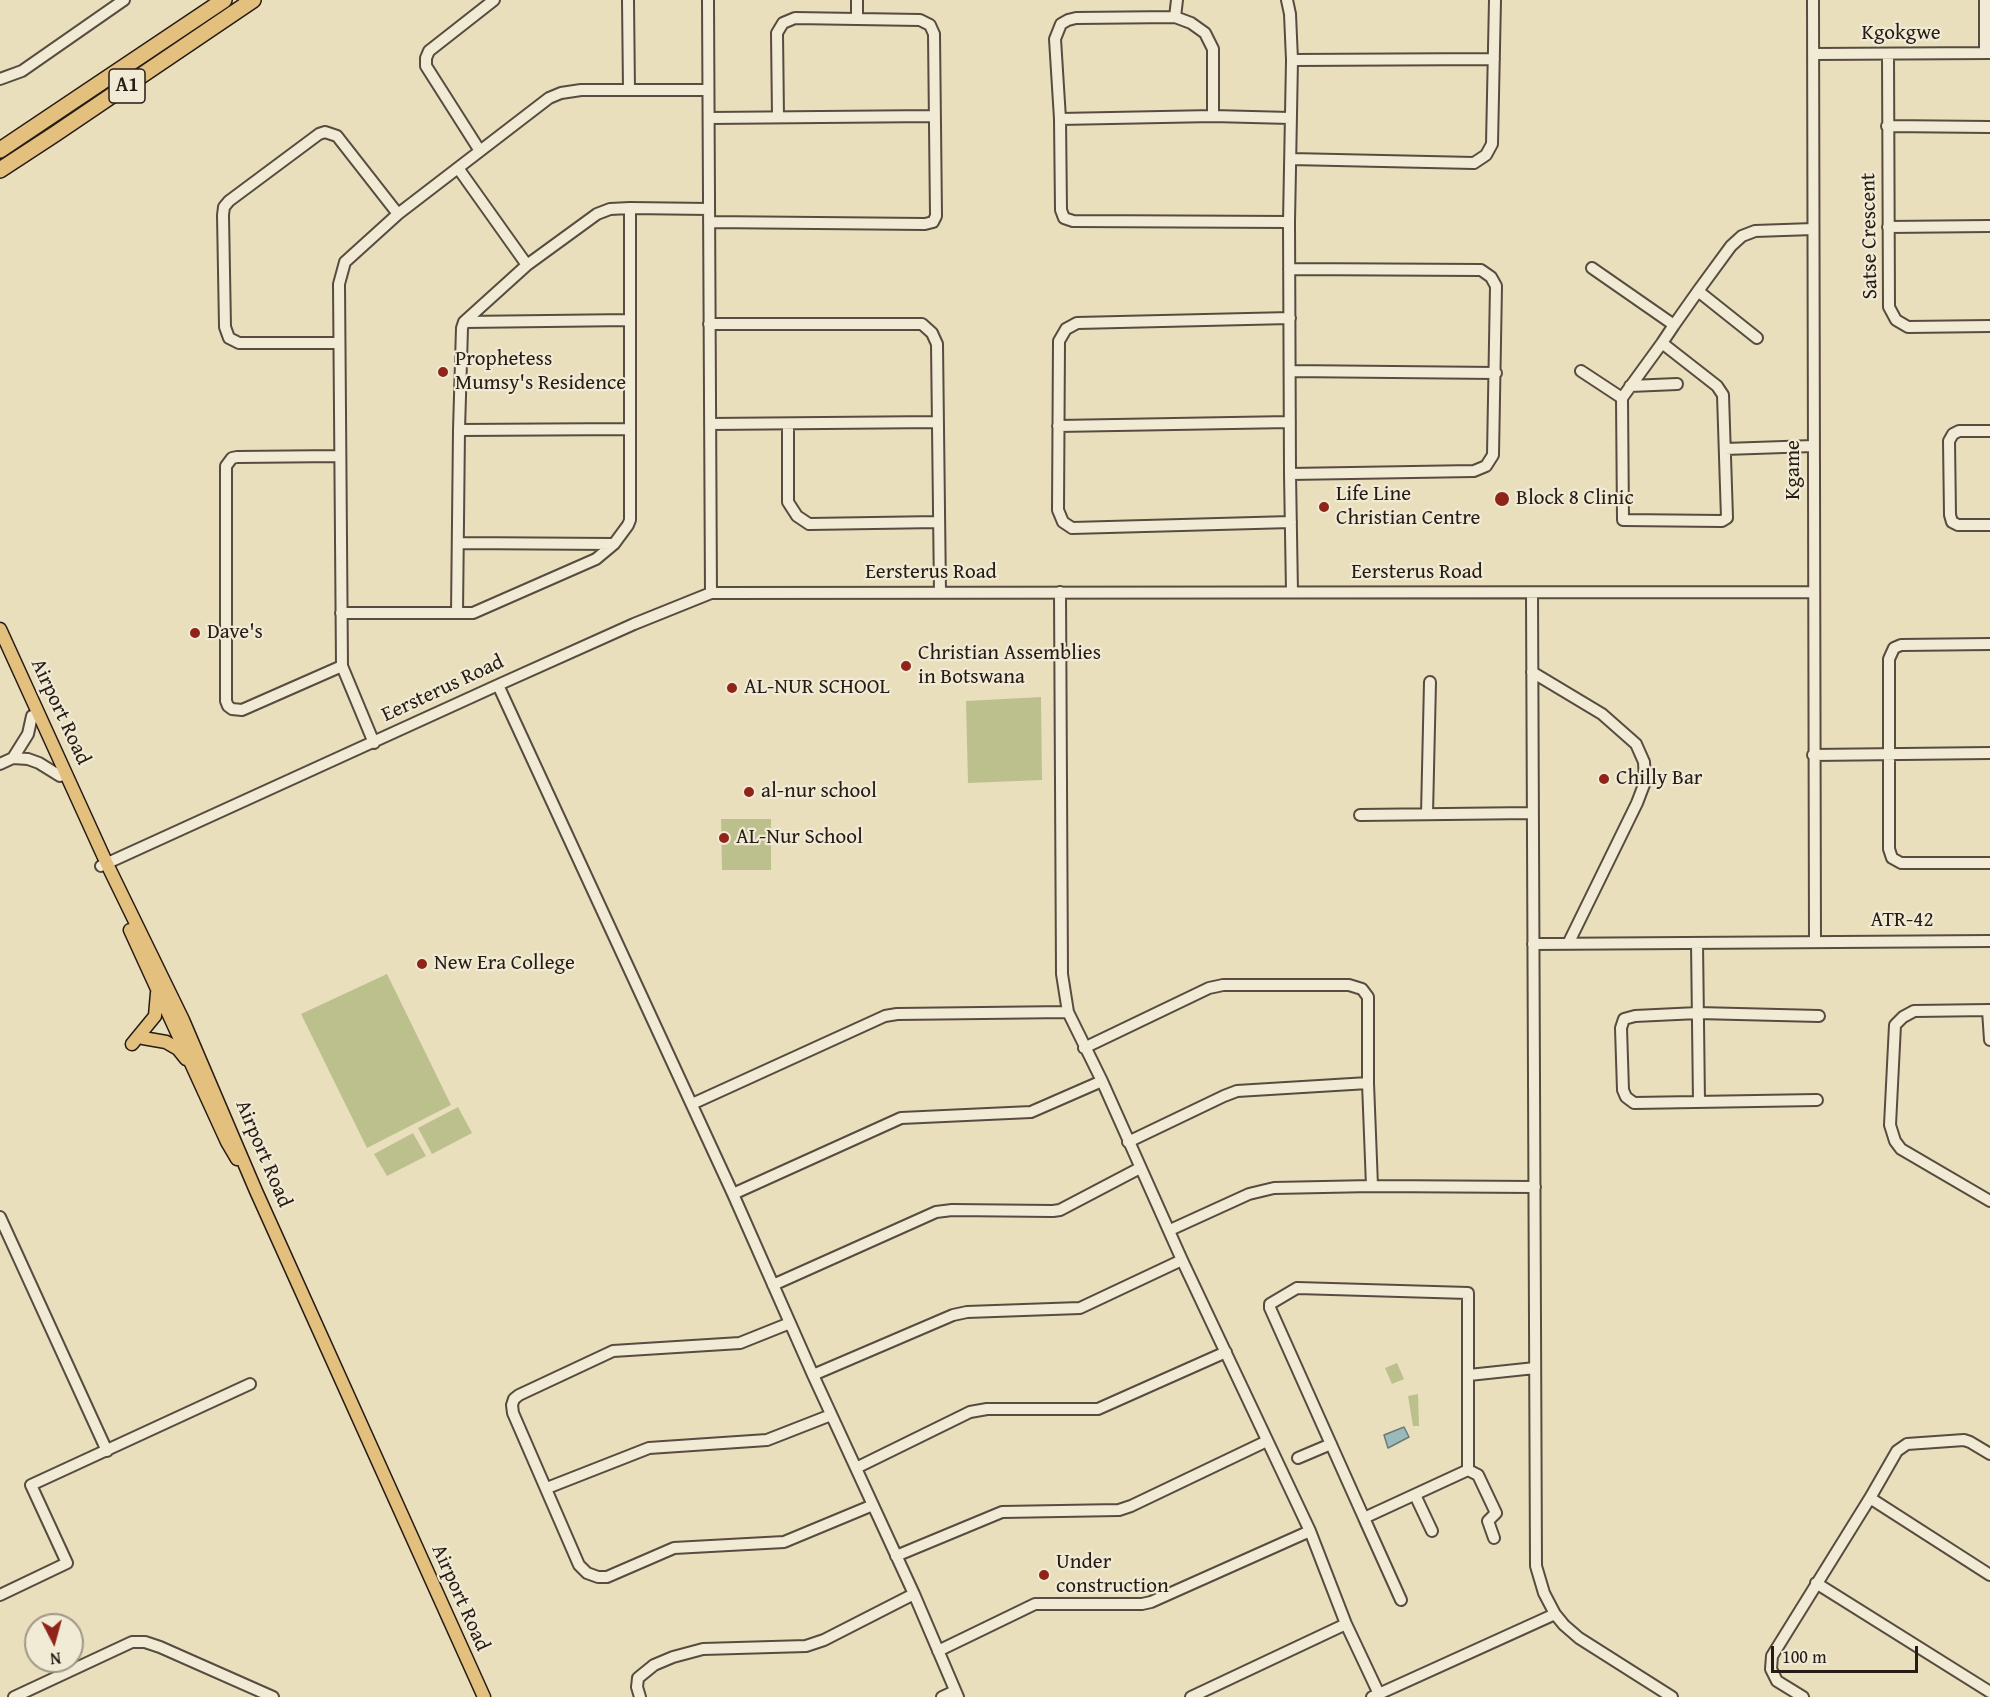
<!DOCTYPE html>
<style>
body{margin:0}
#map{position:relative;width:1990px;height:1697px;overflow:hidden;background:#e9dfbd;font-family:"Gentium Book Plus",serif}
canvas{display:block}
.north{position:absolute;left:24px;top:1613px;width:60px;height:60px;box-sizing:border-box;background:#f1ead4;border:2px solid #a09788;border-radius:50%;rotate:174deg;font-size:16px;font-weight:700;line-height:24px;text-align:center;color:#261b15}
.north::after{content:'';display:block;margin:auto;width:21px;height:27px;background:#8f2418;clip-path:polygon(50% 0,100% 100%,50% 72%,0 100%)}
.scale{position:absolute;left:1771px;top:1646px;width:147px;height:27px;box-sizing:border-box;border:3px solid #261b15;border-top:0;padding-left:8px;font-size:18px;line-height:21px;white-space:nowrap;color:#261b15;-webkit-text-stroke:4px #f1ead4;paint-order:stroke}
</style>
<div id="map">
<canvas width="1990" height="1697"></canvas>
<div class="north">N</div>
<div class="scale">100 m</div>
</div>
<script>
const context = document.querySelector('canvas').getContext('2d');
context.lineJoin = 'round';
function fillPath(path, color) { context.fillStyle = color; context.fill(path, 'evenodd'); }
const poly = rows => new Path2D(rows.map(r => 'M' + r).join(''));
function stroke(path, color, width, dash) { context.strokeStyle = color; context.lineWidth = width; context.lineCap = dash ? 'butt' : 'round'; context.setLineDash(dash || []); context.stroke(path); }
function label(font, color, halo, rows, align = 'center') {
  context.font = font + ' "Gentium Book Plus",serif'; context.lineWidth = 4.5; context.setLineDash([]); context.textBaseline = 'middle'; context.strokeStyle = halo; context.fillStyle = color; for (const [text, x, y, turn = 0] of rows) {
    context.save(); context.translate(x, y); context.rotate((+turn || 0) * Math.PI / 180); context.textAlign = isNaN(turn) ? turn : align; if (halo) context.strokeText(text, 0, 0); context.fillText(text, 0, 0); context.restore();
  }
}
fillPath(poly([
 [1041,697,1042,780,968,783,966,701],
 [721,819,771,819,771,870,722,870],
 [387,974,451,1105,367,1148,301,1014],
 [458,1107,472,1133,432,1154,418,1128],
 [413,1133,426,1156,387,1176,374,1154],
 [1397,1363,1404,1379,1392,1384,1385,1368],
 [1418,1394,1419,1426,1413,1426,1408,1396]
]), '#bcc08d');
const water = poly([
 [1404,1427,1409,1437,1388,1448,1384,1435,1404,1427]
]);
fillPath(water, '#9bbabb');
stroke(water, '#6c7a79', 1.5);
const minor = poly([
 [628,0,629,90],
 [708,0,711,593],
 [857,0,857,19],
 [1287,0,1290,14,1292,60,1289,222,1290,474,1292,592],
 [1813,0,1815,941],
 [1175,17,1177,0],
 [1985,53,1985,0],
 [1813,54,1990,53],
 [1888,54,1889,307,1896,320,1908,327,1990,326],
 [1292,60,1494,59],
 [0,79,22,71,124,0],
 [1213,116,1213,49,1205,33,1191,23,1175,17,1076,18,1068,20,1061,24,1055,39,1060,119,1061,210,1064,218,1073,221,1289,222],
 [709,118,934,116],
 [1060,119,1213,116,1290,118],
 [1887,126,1990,127],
 [480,151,426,66,426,58,429,51,494,0],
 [1291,159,1474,163,1486,155,1492,144,1495,0],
 [458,168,527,265],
 [709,222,925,224,933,222,936,216,934,34,930,25,920,20,795,18,783,23,777,33,778,117],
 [1888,227,1990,226],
 [1592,268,1674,325],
 [1289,269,1481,270,1491,277,1496,286,1493,455,1486,466,1474,471,1290,474],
 [1698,291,1757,338],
 [1290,318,1077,323,1066,329,1059,341,1058,510,1063,522,1072,528,1291,522],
 [464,322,630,320],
 [709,324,922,324,932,333,937,344,940,593],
 [339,343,239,343,229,338,225,327,223,215,224,207,229,201,319,134,325,132,337,136,398,214],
 [1662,343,1717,386,1723,395,1727,518,1722,521,1623,520,1622,398,1662,343,1674,325,1698,291,1731,246,1742,236,1755,231,1813,229],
 [1290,371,1496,373],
 [1581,371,1622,398],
 [1630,386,1677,384],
 [710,424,938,422],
 [788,424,788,502,797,516,809,524,938,522],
 [1058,426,1290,422],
 [459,430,630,429],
 [1990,431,1959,431,1953,434,1949,441,1950,515,1952,522,1958,525,1990,525],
 [1725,449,1813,446],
 [339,456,237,457,232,458,226,466,226,701,228,706,232,709,242,710,342,666],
 [458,543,614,544],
 [1060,592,1062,974,1068,1012,1102,1081,1182,1260,1310,1531,1346,1624,1379,1694],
 [1532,593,1536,1566,1544,1593,1555,1614,1564,1625,1579,1638,1672,1697],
 [341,613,473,613,596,559,614,544,628,525,630,520,630,208],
 [457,613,459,430,462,328,464,322,527,265,597,214,610,209,630,208,709,209],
 [1990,644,1901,645,1894,648,1889,659,1889,849,1892,858,1901,863,1990,863],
 [1532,672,1602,714,1636,744,1644,762,1645,782,1637,803,1568,944],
 [498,685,733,1194,813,1375,914,1594,958,1697],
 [374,743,342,666,339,284,345,262,398,214,549,98,561,93,581,90,708,90],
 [1813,755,1990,753],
 [13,758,28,734,32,716],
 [0,764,13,758,28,759,39,763,60,776],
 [1427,814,1430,682],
 [1360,815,1532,813],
 [101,866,498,685,634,624,711,593,1813,592],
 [1697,943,1699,1102],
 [1533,944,1990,941],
 [1988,1010,1990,1040],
 [1990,1010,1914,1011,1903,1017,1895,1025,1890,1125,1895,1141,1901,1149,1990,1201],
 [1084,1048,1209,988,1223,985,1349,985,1362,989,1368,997,1368,1083,1372,1186],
 [1817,1100,1634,1103,1626,1097,1623,1090,1621,1028,1624,1019,1635,1016,1698,1013,1819,1016],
 [692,1104,885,1016,897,1014,1068,1012],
 [1128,1142,1224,1096,1237,1091,1368,1083],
 [733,1194,901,1118,1031,1112,1102,1081],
 [0,1217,107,1451],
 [1170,1230,1249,1194,1274,1188,1372,1186,1535,1187],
 [773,1285,936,1212,952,1210,1053,1211,1060,1210,1140,1168],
 [1297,1288,1468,1293,1468,1470,1364,1518,1270,1308,1270,1304,1297,1288],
 [790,1323,740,1343,613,1351,519,1395,514,1399,512,1405,513,1413,579,1565,587,1573,598,1577,607,1577,674,1548,784,1542,873,1505],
 [813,1375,953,1315,967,1312,1080,1308,1182,1260],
 [1469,1375,1535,1368],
 [1298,1458,1331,1444],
 [856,1468,970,1412,987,1409,1098,1409,1226,1352],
 [1468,1470,1478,1475,1496,1513,1488,1521,1494,1538],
 [547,1488,649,1448,767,1440,831,1415],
 [1415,1495,1432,1531],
 [1870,1498,1990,1575],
 [1364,1518,1401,1600],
 [896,1556,1002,1512,1119,1510,1131,1506,1267,1441],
 [1816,1583,1990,1692],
 [0,1595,67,1563,31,1485,250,1384],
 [938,1651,1035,1604,1142,1604,1151,1602,1310,1531],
 [14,1697,132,1642,145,1642,160,1647,273,1697],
 [640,1697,637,1687,638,1678,654,1665,673,1657,703,1649,806,1646,824,1640,914,1594],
 [942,1697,955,1691],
 [1191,1697,1346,1624],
 [1372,1697,1555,1614],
 [1803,1697,1777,1681,1771,1669,1772,1656,1870,1498,1897,1451,1907,1444,1964,1440,1970,1442,1990,1454]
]);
const major = poly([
 [0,629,107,864,183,1020,256,1191,484,1697],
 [130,930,227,1142,237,1159],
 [143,1038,166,1042,178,1049,186,1059],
 [132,1044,155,1016,157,993]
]);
const highway = poly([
 [0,150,224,0],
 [0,170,55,134,253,0]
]);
stroke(minor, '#574c3f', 14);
stroke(major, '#261b15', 15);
stroke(highway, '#261b15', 18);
stroke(minor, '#f1ead4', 10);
stroke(major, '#e4c07e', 12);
stroke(highway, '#e4c07e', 15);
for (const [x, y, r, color] of [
 [443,372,6,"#8f2418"],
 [1502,499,8,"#8f2418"],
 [1324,507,6,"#8f2418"],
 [195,633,6,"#8f2418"],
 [906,666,6,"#8f2418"],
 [732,688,6,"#8f2418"],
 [1604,779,6,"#8f2418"],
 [749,792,6,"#8f2418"],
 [724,838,6,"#8f2418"],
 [422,964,6,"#8f2418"],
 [1044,1575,6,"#8f2418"]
]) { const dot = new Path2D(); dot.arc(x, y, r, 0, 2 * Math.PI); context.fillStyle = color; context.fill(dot); stroke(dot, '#f1ead4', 2); }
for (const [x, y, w] of [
 [127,86,36]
]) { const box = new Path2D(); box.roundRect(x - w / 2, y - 17, w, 34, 4.5); context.fillStyle = '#f1ead4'; context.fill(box); stroke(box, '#261b15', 1.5); }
label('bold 20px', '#261b15', null, [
 ["A1",127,86]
]);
label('21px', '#261b15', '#f1ead4', [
 ["Kgokgwe",1901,34],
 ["Satse Crescent",1870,236,-91],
 ["Kgame",1794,470,-90],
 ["Eersterus Road",931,573],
 ["Eersterus Road",1417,573],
 ["Eersterus Road",443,689,-25],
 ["Airport Road",60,712,65],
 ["ATR-42",1902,921],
 ["Airport Road",263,1154,67],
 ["Airport Road",460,1598,66]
]);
label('21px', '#261b15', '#f1ead4', [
 ["Prophetess",455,360],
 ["Mumsy's Residence",455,384],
 ["Life Line",1336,495],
 ["Christian Centre",1336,519],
 ["Block 8 Clinic",1516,499],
 ["Dave's",207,633],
 ["Christian Assemblies",918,654],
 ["in Botswana",918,678],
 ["AL-NUR SCHOOL",744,688],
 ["Chilly Bar",1616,779],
 ["al-nur school",761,792],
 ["AL-Nur School",736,838],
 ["New Era College",434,964],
 ["Under",1056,1563],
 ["construction",1056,1587]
], 'left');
</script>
